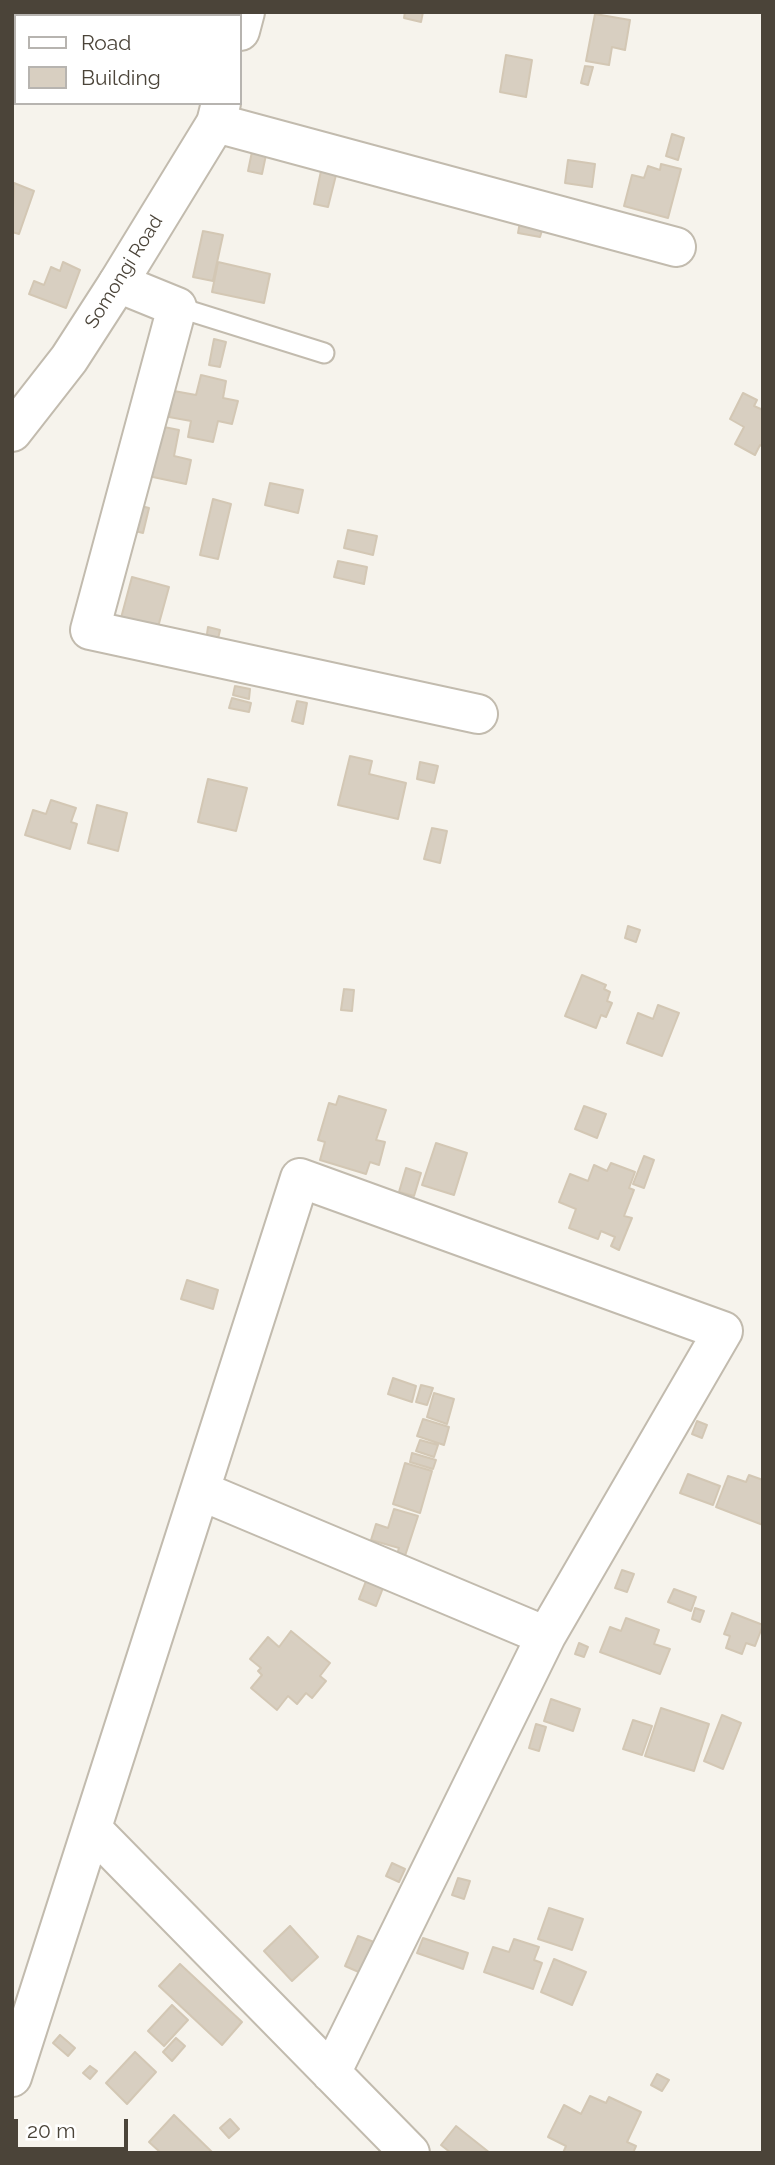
<!DOCTYPE html>
<style>
body{margin:0}
#map{position:relative;width:775px;height:2165px;overflow:hidden;background:#f6f3ec;font-family:Raleway,sans-serif}
canvas{display:block}
.frame{position:absolute;inset:0;border:14px solid #4b4439;pointer-events:none}
.legend{position:absolute;left:14px;top:14px;width:228px;height:91px;box-sizing:border-box;background:#fff;border:2px solid #b7b4b0;margin:0;padding:9px 12px;list-style:none;font-size:21px;color:#4b4439}
.legend li{display:flex;align-items:center;gap:14px;height:35px}
.legend b{width:35px;border:2px solid #b7b4b0}
.scale{position:absolute;left:14px;top:2119px;width:114px;height:32px;box-sizing:border-box;border:4px solid #4b4439;border-top:0;padding-left:9px;font-size:21px;line-height:24px;white-space:nowrap;color:#4b4439;-webkit-text-stroke:5px #fff;paint-order:stroke}
</style>
<div id="map">
<canvas width="775" height="2165"></canvas>
<div class="frame"></div>
<ul class="legend">
<li><b style="height:9px;background:#fff"></b>Road</li>
<li><b style="height:19px;background:#d8cfc1"></b>Building</li>
</ul>
<div class="scale">20 m</div>
</div>
<script>
const context = document.querySelector('canvas').getContext('2d');
context.lineJoin = 'round';
function fillPath(path, color) { context.fillStyle = color; context.fill(path, 'evenodd'); }
const poly = rows => new Path2D(rows.map(r => 'M' + r).join(''));
function stroke(path, color, width, dash) { context.strokeStyle = color; context.lineWidth = width; context.lineCap = dash ? 'butt' : 'round'; context.setLineDash(dash || []); context.stroke(path); }
function label(font, color, halo, rows, align = 'center') {
  context.font = font + ' Raleway,sans-serif'; context.lineWidth = 6; context.setLineDash([]); context.textBaseline = 'middle'; context.strokeStyle = halo; context.fillStyle = color; for (const [text, x, y, turn = 0] of rows) {
    context.save(); context.translate(x, y); context.rotate((+turn || 0) * Math.PI / 180); context.textAlign = isNaN(turn) ? turn : align; if (halo) context.strokeText(text, 0, 0); context.fillText(text, 0, 0); context.restore();
  }
}
const building = poly([
 [405,12,423,12,421,22,404,18,405,12],
 [595,14,630,20,625,50,612,47,609,65,586,61,595,14],
 [506,55,532,60,526,97,500,92,506,55],
 [585,66,593,67,588,85,581,83,585,66],
 [672,134,684,138,678,160,666,156,672,134],
 [253,147,267,150,262,174,248,171,253,147],
 [568,160,595,164,592,187,565,183,568,160],
 [661,164,681,169,668,218,624,206,632,175,644,178,648,166,660,170,661,164],
 [321,171,336,175,328,207,314,204,321,171],
 [14,183,34,191,19,234,12,232,14,183],
 [520,222,543,227,540,237,518,233,520,222],
 [203,231,223,235,213,281,193,277,203,231],
 [63,262,80,270,66,308,29,294,34,281,44,285,51,267,60,271,63,262],
 [218,262,270,274,264,303,212,292,218,262],
 [214,339,226,342,220,367,209,365,214,339],
 [201,375,226,381,223,398,238,401,232,424,218,421,213,442,188,437,191,421,169,417,174,391,196,395,201,375],
 [743,393,757,400,754,406,763,410,763,447,760,445,755,455,735,444,744,427,730,419,743,393],
 [159,426,179,430,174,456,191,460,186,484,148,476,159,426],
 [270,483,303,490,298,513,265,505,270,483],
 [213,499,231,504,218,559,200,555,213,499],
 [137,505,149,508,143,533,131,530,137,505],
 [348,530,377,536,373,555,344,548,348,530],
 [338,561,367,567,364,584,334,577,338,561],
 [132,577,169,587,158,627,121,618,132,577],
 [208,627,220,630,217,643,206,641,208,627],
 [235,686,250,689,249,699,233,695,235,686],
 [232,698,251,703,249,712,229,708,232,698],
 [297,701,307,703,303,724,292,721,297,701],
 [350,756,372,761,369,774,406,783,398,819,338,805,350,756],
 [420,762,438,766,434,783,417,779,420,762],
 [208,779,247,788,236,831,198,822,208,779],
 [51,800,76,808,71,822,77,824,70,849,25,835,33,810,46,814,51,800],
 [97,805,127,813,118,851,88,843,97,805],
 [432,828,447,831,440,863,424,859,432,828],
 [628,926,640,930,636,942,625,938,628,926],
 [582,975,606,985,604,989,610,992,607,1001,612,1003,606,1017,601,1015,596,1028,565,1016,582,975],
 [344,989,354,990,352,1011,341,1010,344,989],
 [658,1005,679,1013,662,1056,627,1043,638,1013,653,1019,658,1005],
 [339,1096,386,1110,376,1140,385,1142,379,1165,370,1162,366,1174,320,1160,325,1142,318,1140,329,1103,336,1105,339,1096],
 [584,1106,606,1114,597,1138,575,1129,584,1106],
 [436,1143,467,1153,454,1195,422,1185,436,1143],
 [644,1156,654,1160,644,1188,633,1184,644,1156],
 [611,1163,635,1172,629,1188,634,1190,624,1216,632,1218,619,1250,611,1246,615,1237,601,1231,598,1239,569,1228,576,1209,559,1202,570,1174,588,1181,594,1165,607,1171,611,1163],
 [406,1168,421,1173,414,1196,399,1192,406,1168],
 [187,1280,218,1290,213,1309,181,1299,187,1280],
 [393,1378,416,1386,412,1402,388,1394,393,1378],
 [421,1385,433,1388,427,1405,416,1402,421,1385],
 [434,1393,454,1399,447,1424,427,1417,434,1393],
 [423,1419,449,1427,444,1445,417,1436,423,1419],
 [697,1421,707,1425,702,1438,692,1434,697,1421],
 [420,1440,438,1445,434,1457,416,1451,420,1440],
 [412,1453,436,1460,433,1469,410,1462,412,1453],
 [405,1463,432,1471,420,1513,393,1504,405,1463],
 [688,1474,720,1486,713,1505,680,1493,688,1474],
 [749,1475,763,1480,763,1525,716,1507,728,1476,746,1482,749,1475],
 [394,1509,418,1516,404,1559,396,1557,399,1548,371,1540,376,1524,388,1528,394,1509],
 [622,1570,634,1574,627,1592,615,1588,622,1570],
 [366,1581,383,1588,376,1606,359,1599,366,1581],
 [674,1589,696,1597,691,1611,668,1602,674,1589],
 [695,1608,704,1611,700,1622,692,1619,695,1608],
 [732,1613,763,1625,755,1646,746,1643,742,1654,726,1648,730,1636,724,1634,732,1613],
 [626,1618,659,1630,654,1644,670,1649,660,1674,600,1652,610,1627,621,1631,626,1618],
 [291,1631,330,1663,320,1676,326,1681,312,1698,306,1693,297,1704,288,1696,277,1710,251,1688,262,1675,258,1671,261,1668,250,1659,268,1637,279,1647,291,1631],
 [579,1643,588,1647,584,1657,575,1654,579,1643],
 [551,1699,580,1709,573,1731,544,1721,551,1699],
 [661,1708,709,1724,694,1771,645,1756,661,1708],
 [722,1715,741,1723,723,1769,704,1761,722,1715],
 [633,1720,652,1726,642,1755,623,1749,633,1720],
 [536,1724,546,1727,539,1751,529,1748,536,1724],
 [392,1863,405,1869,399,1882,386,1876,392,1863],
 [458,1878,470,1881,464,1899,452,1895,458,1878],
 [549,1908,583,1919,572,1950,538,1939,549,1908],
 [290,1926,318,1957,292,1981,264,1951,290,1926],
 [358,1936,374,1942,361,1973,345,1966,358,1936],
 [423,1938,468,1953,463,1969,417,1953,423,1938],
 [514,1939,539,1947,534,1960,542,1963,533,1989,484,1972,493,1947,509,1952,514,1939],
 [554,1959,586,1972,572,2005,541,1992,554,1959],
 [180,1964,242,2022,222,2045,159,1986,180,1964],
 [172,2005,188,2020,164,2046,148,2031,172,2005],
 [60,2035,75,2048,68,2056,53,2043,60,2035],
 [176,2038,185,2046,172,2061,163,2052,176,2038],
 [135,2052,156,2072,127,2104,106,2083,135,2052],
 [90,2066,97,2071,90,2079,83,2073,90,2066],
 [657,2074,669,2080,662,2091,651,2085,657,2074],
 [590,2096,606,2103,609,2097,641,2112,627,2142,636,2146,633,2153,563,2153,566,2146,548,2137,564,2105,581,2114,590,2096],
 [174,2115,213,2153,161,2153,149,2142,174,2115],
 [230,2119,239,2129,229,2138,220,2128,230,2119],
 [456,2126,490,2153,451,2153,441,2145,456,2126]
]);
fillPath(building, '#d8cfc1');
stroke(building, '#d3c7b4', 2);
const service = poly([
 [177,307,324,353]
]);
const minor = poly([
 [216,123,676,247],
 [118,283,177,307,90,630,478,714],
 [201,1491,546,1636],
 [92,1829,410,2153],
 [12,2077,300,1178,723,1331,546,1636,331,2073]
]);
const tertiary = poly([
 [240,31,245,12],
 [12,432,69,359,118,283,216,123,221,103]
]);
stroke(service, '#c2bbae', 23);
stroke(minor, '#c2bbae', 42);
stroke(tertiary, '#c2bbae', 42);
stroke(service, '#fff', 19);
stroke(minor, '#fff', 38);
stroke(tertiary, '#fff', 38);
label('19px', '#4b4439', '#fff', [
 ["Somongi Road",124,272,-58]
]);
</script>
